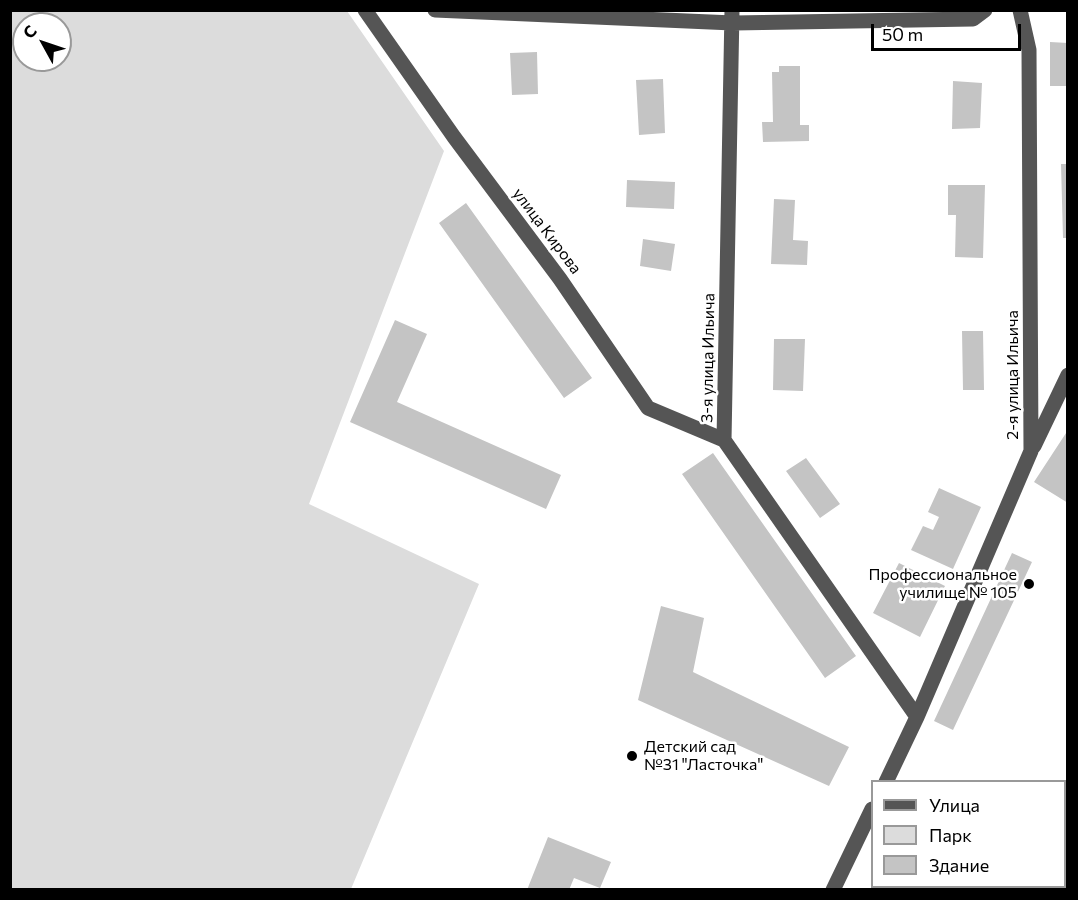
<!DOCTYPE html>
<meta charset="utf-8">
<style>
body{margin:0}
#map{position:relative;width:1078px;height:900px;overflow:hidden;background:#fff;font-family:Commissioner,sans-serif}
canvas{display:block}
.frame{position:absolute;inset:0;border:12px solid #000;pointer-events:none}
.legend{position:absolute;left:871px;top:780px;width:195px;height:108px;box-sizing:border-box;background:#fff;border:2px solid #999;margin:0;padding:8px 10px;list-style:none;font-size:18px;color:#000}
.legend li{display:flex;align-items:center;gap:12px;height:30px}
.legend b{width:30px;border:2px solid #999}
.north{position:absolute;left:12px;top:12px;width:60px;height:60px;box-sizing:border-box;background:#fff;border:2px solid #999;border-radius:50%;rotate:310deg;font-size:16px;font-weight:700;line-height:24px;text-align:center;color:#000}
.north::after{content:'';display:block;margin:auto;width:21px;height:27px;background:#000;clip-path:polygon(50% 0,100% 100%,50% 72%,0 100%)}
.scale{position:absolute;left:871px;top:24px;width:150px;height:27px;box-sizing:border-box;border:3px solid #000;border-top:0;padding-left:8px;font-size:18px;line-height:21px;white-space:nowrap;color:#000;-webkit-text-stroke:4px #fff;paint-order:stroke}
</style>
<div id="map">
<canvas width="1078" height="900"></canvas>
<div class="frame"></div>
<ul class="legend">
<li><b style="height:8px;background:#555"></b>Улица</li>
<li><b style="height:16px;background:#dcdcdc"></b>Парк</li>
<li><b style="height:16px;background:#c4c4c4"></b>Здание</li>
</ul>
<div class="north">С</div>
<div class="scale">50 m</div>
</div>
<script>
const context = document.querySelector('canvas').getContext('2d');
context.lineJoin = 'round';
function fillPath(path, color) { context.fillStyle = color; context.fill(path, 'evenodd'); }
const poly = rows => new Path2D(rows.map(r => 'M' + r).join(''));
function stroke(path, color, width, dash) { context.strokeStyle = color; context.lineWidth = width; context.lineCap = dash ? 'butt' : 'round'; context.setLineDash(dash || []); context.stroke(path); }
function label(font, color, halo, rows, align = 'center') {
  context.font = font + ' Commissioner,sans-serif'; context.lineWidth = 5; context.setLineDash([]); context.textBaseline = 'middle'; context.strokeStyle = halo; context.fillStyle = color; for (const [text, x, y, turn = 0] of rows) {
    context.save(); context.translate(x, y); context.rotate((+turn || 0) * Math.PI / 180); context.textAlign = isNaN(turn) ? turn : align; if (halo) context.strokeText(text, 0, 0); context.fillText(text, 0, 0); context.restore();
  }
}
fillPath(poly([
 [10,11,347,11,444,151,309,504,479,584,351,889,11,889],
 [24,24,60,24,60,60,24,60]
]), '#dcdcdc');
fillPath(poly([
 [1050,42,1068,43,1068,86,1050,86],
 [537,52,538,94,512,95,510,53],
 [779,66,800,66,800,125,809,125,809,141,763,142,762,122,773,122,772,72,779,72],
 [663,79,665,133,639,135,636,80],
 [953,81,982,83,980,128,952,129],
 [1061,164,1068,164,1068,238,1063,238],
 [627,180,675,182,674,209,626,207],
 [948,185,985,185,983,258,955,257,956,215,948,215],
 [774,199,795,200,793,240,808,241,807,265,771,264],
 [466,203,592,378,564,398,439,223],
 [643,239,675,244,671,271,640,266],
 [395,320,427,334,397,402,561,475,546,509,350,422],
 [962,331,983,331,984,390,963,390],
 [774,339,805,339,803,391,773,390],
 [1068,430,1068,503,1034,482],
 [713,453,856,656,825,678,682,474],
 [806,458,840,504,820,518,786,471],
 [939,488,981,507,953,569,911,550,923,526,933,530,939,517,928,512],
 [1012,553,1032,562,953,730,934,721],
 [899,563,945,586,920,637,873,613],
 [661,606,704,618,693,672,849,747,829,786,638,700],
 [548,837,611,862,600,888,574,878,569,890,527,890]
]), '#c4c4c4');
stroke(poly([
 [365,10,454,137,560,279,648,408,724,440],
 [435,10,733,23,973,19,985,10],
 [732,10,724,440,917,717],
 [1034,446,1068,375],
 [886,782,917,717,1031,451,1029,50,1020,10],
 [833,890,872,809]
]), '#555', 15);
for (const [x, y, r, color] of [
 [1029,584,6,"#000"],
 [632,756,6,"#000"]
]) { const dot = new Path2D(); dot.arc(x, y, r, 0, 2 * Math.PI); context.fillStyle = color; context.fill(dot); stroke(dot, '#fff', 2); }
label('16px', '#000', '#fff', [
 ["улица Кирова",547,231,53],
 ["3-я улица Ильича",708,358,-89],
 ["2-я улица Ильича",1013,375,-90]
]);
label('16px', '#000', '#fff', [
 ["Профессиональное",1017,575],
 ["училище № 105",1017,593],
 ["Детский сад",644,747,"left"],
 ["№31 \"Ласточка\"",644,765,"left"]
], 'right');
</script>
